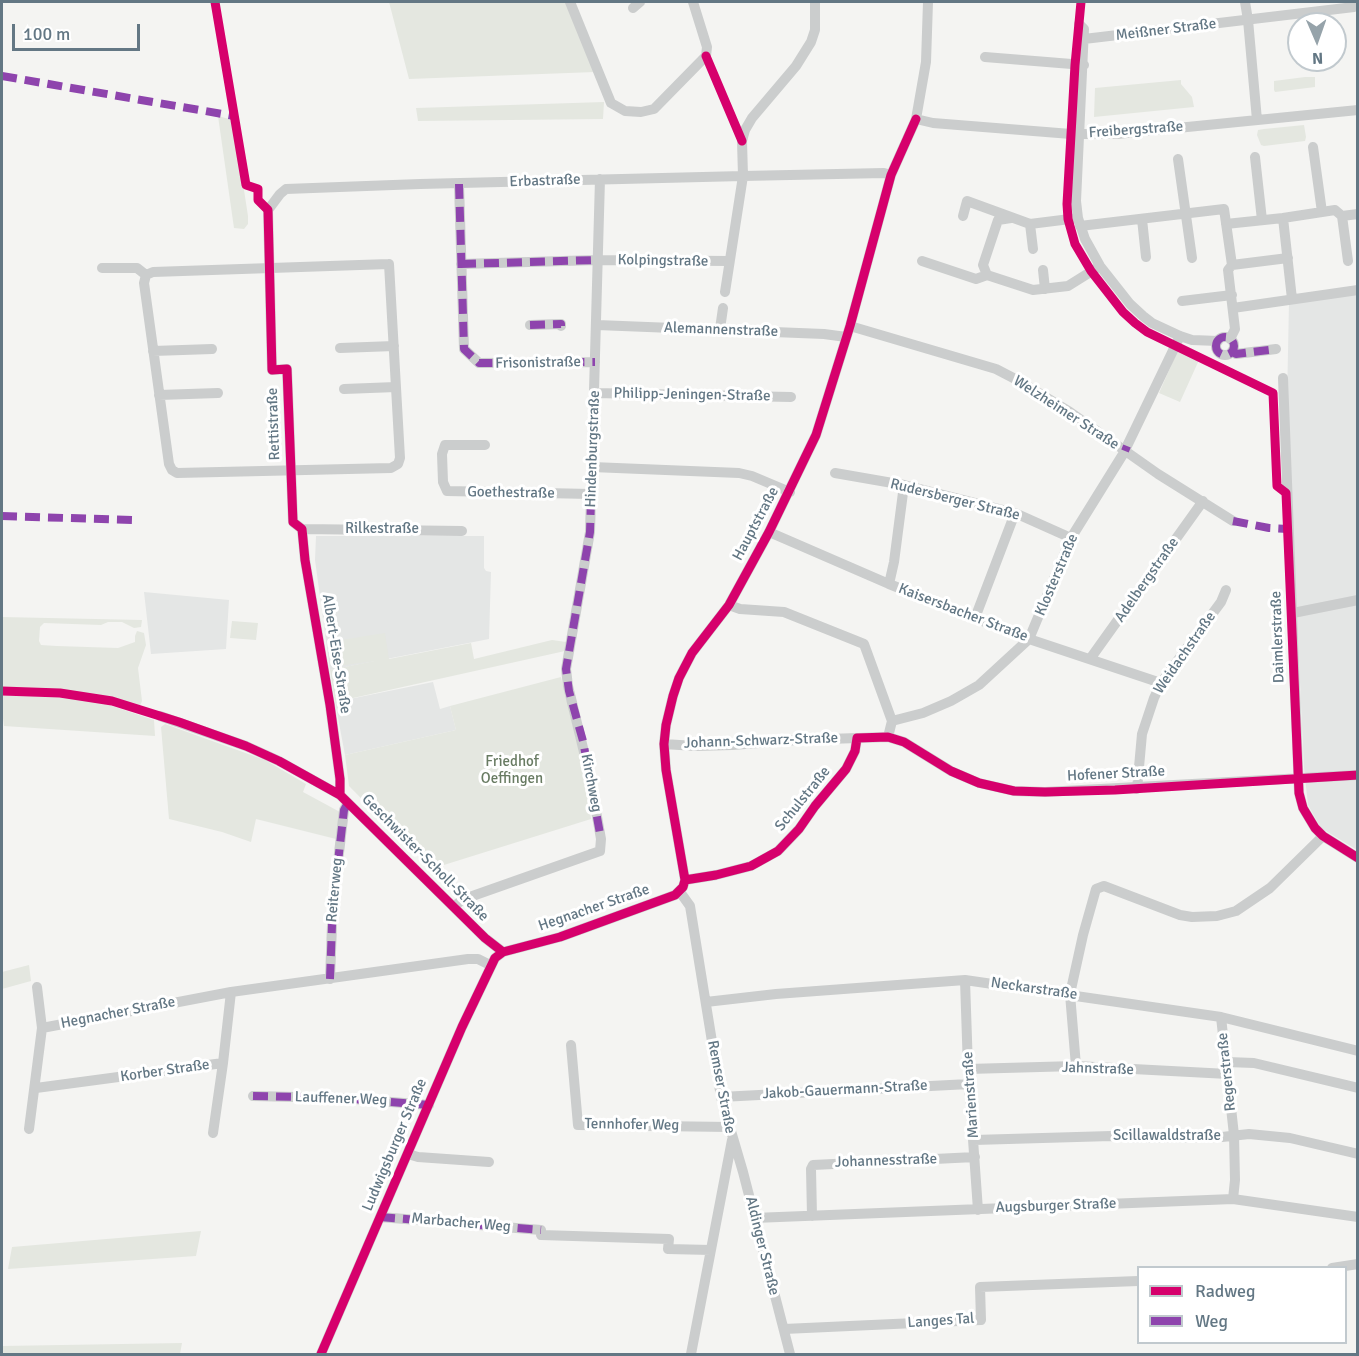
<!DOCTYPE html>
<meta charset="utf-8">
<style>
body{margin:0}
#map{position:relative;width:1359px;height:1356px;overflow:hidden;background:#f4f4f2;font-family:Signika,sans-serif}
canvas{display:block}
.frame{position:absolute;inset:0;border:3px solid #637784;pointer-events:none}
.legend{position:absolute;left:1137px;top:1266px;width:210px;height:78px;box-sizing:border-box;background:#fff;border:2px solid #c1c9ce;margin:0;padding:8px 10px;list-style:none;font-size:18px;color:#637784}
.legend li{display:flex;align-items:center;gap:12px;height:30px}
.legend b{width:30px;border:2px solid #c1c9ce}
.north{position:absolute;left:1287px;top:12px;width:60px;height:60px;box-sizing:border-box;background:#fff;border:2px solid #c1c9ce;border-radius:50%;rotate:178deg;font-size:16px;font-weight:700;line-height:24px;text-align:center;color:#637784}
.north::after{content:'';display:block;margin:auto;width:21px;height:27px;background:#96a3aa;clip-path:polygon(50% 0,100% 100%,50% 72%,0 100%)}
.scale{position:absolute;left:12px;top:24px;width:128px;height:27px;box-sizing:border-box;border:3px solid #637784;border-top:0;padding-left:8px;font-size:18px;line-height:21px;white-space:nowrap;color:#637784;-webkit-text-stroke:4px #fff;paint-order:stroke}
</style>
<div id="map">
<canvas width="1359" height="1356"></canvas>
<div class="frame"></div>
<ul class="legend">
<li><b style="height:8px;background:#d6006c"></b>Radweg</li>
<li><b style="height:8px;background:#8e44ad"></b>Weg</li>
</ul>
<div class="north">N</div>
<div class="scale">100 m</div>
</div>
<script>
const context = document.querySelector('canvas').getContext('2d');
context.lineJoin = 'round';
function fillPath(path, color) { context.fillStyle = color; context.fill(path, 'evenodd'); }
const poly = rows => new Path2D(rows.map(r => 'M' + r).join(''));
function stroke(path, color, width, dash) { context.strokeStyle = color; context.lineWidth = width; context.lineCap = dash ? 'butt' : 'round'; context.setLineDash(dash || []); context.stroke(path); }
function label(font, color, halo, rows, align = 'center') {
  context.font = font + ' Signika,sans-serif'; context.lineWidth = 6; context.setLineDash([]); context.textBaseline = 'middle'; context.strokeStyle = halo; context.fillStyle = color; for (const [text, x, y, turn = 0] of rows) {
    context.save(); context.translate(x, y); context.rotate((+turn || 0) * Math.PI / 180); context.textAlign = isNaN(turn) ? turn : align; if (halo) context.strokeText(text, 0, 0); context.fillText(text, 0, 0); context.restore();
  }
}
fillPath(poly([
 [1357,293,1357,850,1321,828,1308,805,1304,768,1287,401,1289,302],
 [316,536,484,536,484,568,486,571,491,572,489,639,330,670,315,560],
 [144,592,229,600,226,649,151,654],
 [433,682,440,709,450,706,456,730,345,755,335,702]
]), '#e4e6e5');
fillPath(poly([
 [389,2,566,2,595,72,409,79],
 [1305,77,1315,77,1315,87,1275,92,1274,90,1274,81],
 [1181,80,1181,84,1192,97,1194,107,1094,117,1095,88],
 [604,102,603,119,418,121,416,108],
 [218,116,229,119,234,125,248,216,248,224,244,229,234,228],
 [1304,125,1306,137,1305,141,1264,146,1261,145,1257,135,1258,130,1264,129],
 [1178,350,1199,360,1180,402,1159,393],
 [2,617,142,620,141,627,134,628,122,622,108,622,101,625,44,623,40,627,39,641,41,645,57,646,118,648,135,642,135,636,137,631,144,633,146,645,138,668,142,701,140,706,97,695,64,691,2,688],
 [232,621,258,623,256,640,230,638],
 [385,633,389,659,471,643,474,659,552,640,566,642,565,651,335,702,330,670,374,661,338,666,334,641],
 [561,677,585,775,591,819,431,869,349,786,345,755,456,730,450,706],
 [3,695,62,697,106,704,154,720,155,736,4,726,2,711],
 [165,724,265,760,306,784,303,792,340,812,336,839,256,819,251,842,222,832,169,819,161,727],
 [29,965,31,981,2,989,2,972],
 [201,1231,196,1256,8,1269,12,1247],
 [182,1343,180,1354,2,1354,2,1346]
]), '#e4e7e0');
stroke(poly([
 [570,2,611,103,625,111,641,112,654,109,706,56,707,47,693,2],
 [1245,2,1248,20,1257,120],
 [633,8,640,2],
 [1079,24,1084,29,1076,201,1078,218,1085,239,1100,266,1130,304,1143,316,1152,323,1180,336,1192,340,1218,341],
 [1084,39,1354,7,1353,2],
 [985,57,1084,65],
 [916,119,933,123,1071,134,1117,134,1358,110],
 [1313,147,1322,212],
 [1255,157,1262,220],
 [1178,159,1192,258],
 [459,184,464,349,479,363,595,362],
 [963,216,967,201,1030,224,1078,218],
 [1342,216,1348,261],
 [1283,218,1335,210,1342,216,1358,214],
 [1142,219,1146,257],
 [1030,224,1033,249],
 [1226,224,1283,218,1292,299],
 [1080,226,1224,209,1232,265,1228,270,1235,329,1230,339],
 [922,261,976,279,987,275,1033,290,1068,286,1100,266],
 [389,264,400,458,398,464,391,468,177,473,172,470,169,464,144,283,146,275,153,272,389,264],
 [461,264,597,260,729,261],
 [1232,265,1288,258],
 [102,268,137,268,146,275],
 [1043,270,1045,289],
 [987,275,983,265,998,220,1011,218],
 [725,292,743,176,742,141,745,130,752,118,796,66,811,42,815,30,815,2],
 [1182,301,1232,295],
 [1233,308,1358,290],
 [530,325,561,324,561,326],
 [597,325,824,334,846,337],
 [850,326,996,369,1021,382,1070,412,1158,474,1233,521],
 [720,329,723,308],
 '1216 346a9 9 0 1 1 18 0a9 9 0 1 1-18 0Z',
 [340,348,394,346],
 [153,351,212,349],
 [1232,351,1236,354,1276,349],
 [1283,378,1299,793,1303,808,1315,828,1323,836,1358,858],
 [344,389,396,387],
 [594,393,791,397],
 [159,395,218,393],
 [485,445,445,445,442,454,443,482,447,491,591,494],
 [1127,446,1180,336],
 [592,467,739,473,752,476,790,492],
 [835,473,904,485,1015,513,1071,538],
 [302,529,462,531],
 [769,532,889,584,975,618,1029,639,1161,683],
 [889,584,894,562,904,485],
 [729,605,740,609,784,612,864,644,892,721],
 [1293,613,1358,600],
 [975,618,1015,513],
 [1090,659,1203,501],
 [160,716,246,746,279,761,340,795,485,938,503,952],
 [888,737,892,721,923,713,951,701,979,685,1029,639,1071,538,1125,451],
 [664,744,695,746,732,745,798,740,888,737,904,742,951,771,979,783,1014,791,1045,792,1358,775],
 [1137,789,1142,734,1154,698,1161,683,1221,602,1226,590],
 [340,795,340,779,330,705,305,560,302,529,293,522,287,369,272,370,268,210,280,194,286,189,420,184,743,176,884,173,891,175],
 [685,880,716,875,751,866,778,851,799,829,815,806,846,769,855,751,857,738],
 [680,892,690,906,721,1097,743,1172,790,1354],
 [454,906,464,899,600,851,601,839,590,777,568,686,566,669,590,532,600,179],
 [330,979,332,925,339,853,344,810,348,803],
 [965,980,968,1069,978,1210],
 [706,1002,776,994,965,980,1221,1017,1358,1051],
 [1221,1017,1234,1135,1235,1180,1233,1199],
 [42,1028,231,992,468,959,478,959,490,965],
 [571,1045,578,1125,730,1127],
 [1227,1062,1254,1063,1358,1088],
 [1076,1066,1070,994,1083,935,1096,889,1104,886,1180,915,1192,917,1217,916,1236,911,1270,888,1323,836],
 [968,1069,1076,1066,1228,1074],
 [36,1088,223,1063,231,992],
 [253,1096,341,1098,429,1105],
 [721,1097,969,1084],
 [29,1129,42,1028,37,987],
 [213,1133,223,1063],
 [974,1140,1111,1136,1137,1138,1222,1137,1249,1134,1290,1138,1358,1154],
 [408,1154,418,1157,489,1162],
 [812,1216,811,1169,813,1165,975,1157],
 [380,1217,541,1230],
 [754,1218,1233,1199,1358,1217],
 [541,1235,669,1239,668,1249,711,1250],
 [1332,1268,1358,1264],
 [784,1329,981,1320,980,1287,1138,1281],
 [321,1354,462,1027,495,958,503,952,560,937,675,895,683,887,685,880,666,770,664,744,666,725,673,696,679,678,692,653,729,605,769,532,816,435,850,326,891,175,916,119,926,62,928,2],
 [691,1354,732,1140]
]), '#cbcdcd', 10);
stroke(poly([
 [2,76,234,116],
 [459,184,464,349,479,363,595,362],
 [461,264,597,260],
 [530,325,561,324,561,326],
 '1216 346a9 9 0 1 1 18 0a9 9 0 1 1-18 0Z',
 [1232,351,1236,354,1276,349],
 [1125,451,1127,446],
 [591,500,590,532,566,669,569,691,583,741,601,839],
 [2,516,132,520],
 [1233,521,1269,528,1288,529],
 [330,979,332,925,339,853,344,810,348,803],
 [253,1096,341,1098,429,1105],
 [380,1217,541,1230]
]), '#8e44ad', 8, [15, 8]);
stroke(poly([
 [215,2,246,185,258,189,258,200,268,210,272,370,287,369,293,522,302,529,305,560,330,705,340,779,340,795],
 [1081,2,1075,65,1067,204,1068,219,1075,244,1091,271,1123,312,1135,323,1147,332,1273,393,1277,486,1286,493,1299,793,1303,808,1315,828,1323,836,1358,858],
 [706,56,742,141],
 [2,691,60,693,112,701,179,722,246,746,279,761,340,795,485,938,503,952],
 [685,880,716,875,751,866,778,851,799,829,815,806,846,769,855,751,857,738,888,737,904,742,951,771,979,783,1014,791,1045,792,1115,790,1358,775],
 [321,1354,462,1027,495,958,503,952,560,937,675,895,683,887,685,880,666,770,664,744,666,725,673,696,679,678,692,653,729,605,769,532,816,435,850,326,891,175,916,119]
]), '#d6006c', 9);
label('15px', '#637784', '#fff', [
 ["Meißner Straße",1166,30,-7],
 ["Freibergstraße",1136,130,-4],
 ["Erbastraße",545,181,-2],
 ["Kolpingstraße",663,261,1],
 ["Alemannenstraße",721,330,2],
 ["Frisonistraße",538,363,-1],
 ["Philipp-Jeningen-Straße",692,395,1],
 ["Welzheimer Straße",1066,413,33],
 ["Rettistraße",274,424,-92],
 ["Hindenburgstraße",593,449,-88],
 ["Goethestraße",511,493,1],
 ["Rudersberger Straße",955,500,14],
 ["Hauptstraße",756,524,-62],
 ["Rilkestraße",382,529],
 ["Klosterstraße",1057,575,-67],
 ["Adelbergstraße",1147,580,-55],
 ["Kaisersbacher Straße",963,613,21],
 ["Daimlerstraße",1278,637,-92],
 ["Weidachstraße",1185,653,-55],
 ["Albert-Eise-Straße",336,654,81],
 ["Johann-Schwarz-Straße",761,741,-2],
 ["Hofener Straße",1116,774,-3],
 ["Kirchweg",591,783,79],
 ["Schulstraße",803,799,-51],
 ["Geschwister-Scholl-Straße",425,858,45],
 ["Reiterweg",335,890,-85],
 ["Hegnacher Straße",594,908,-19],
 ["Neckarstraße",1034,989,8],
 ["Hegnacher Straße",118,1013,-11],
 ["Jahnstraße",1098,1069,2],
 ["Korber Straße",165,1071,-8],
 ["Regerstraße",1227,1072,-96],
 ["Remser Straße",721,1087,79],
 ["Jakob-Gauermann-Straße",845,1090,-3],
 ["Marienstraße",971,1095,-94],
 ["Lauffener Weg",341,1099,2],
 ["Tennhofer Weg",632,1125,1],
 ["Scillawaldstraße",1167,1136],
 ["Ludwigsburger Straße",395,1145,-67],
 ["Johannesstraße",886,1161,-2],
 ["Augsburger Straße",1056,1206,-2],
 ["Marbacher Weg",461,1223,5],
 ["Aldinger Straße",762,1246,76],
 ["Langes Tal",941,1321,-4]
]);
label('15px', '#687b62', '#fff', [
 ["Friedhof",512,762],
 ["Oeffingen",512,779]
]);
</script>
